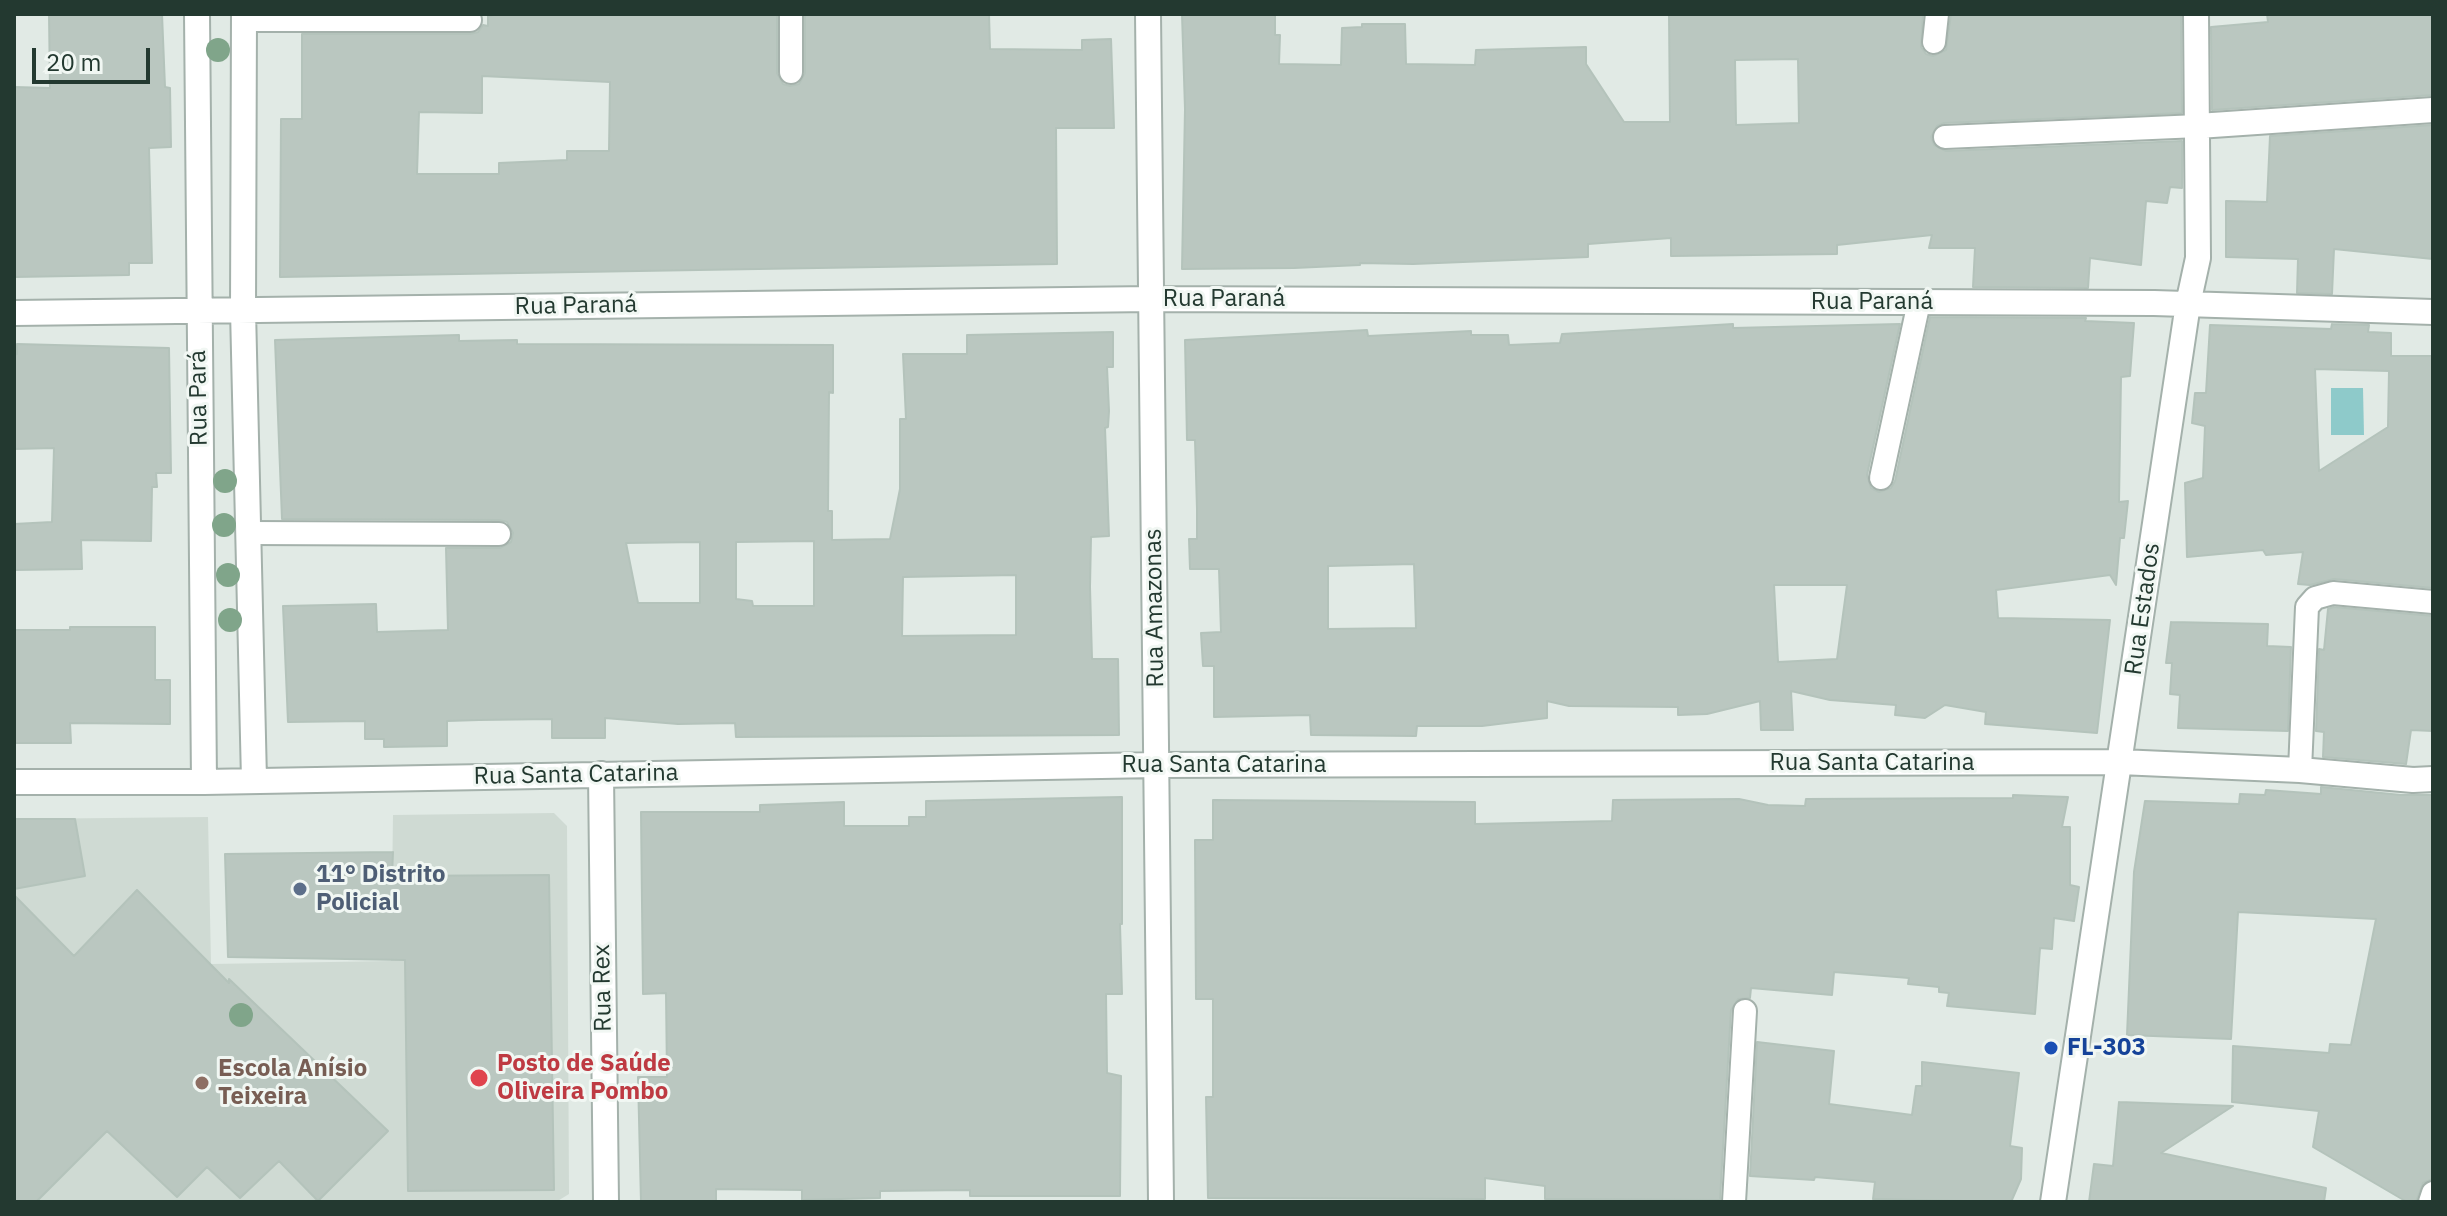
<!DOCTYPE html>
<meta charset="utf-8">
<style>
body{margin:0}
#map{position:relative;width:2447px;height:1216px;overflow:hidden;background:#e1eae5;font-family:"IBM Plex Sans",sans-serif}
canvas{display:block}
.frame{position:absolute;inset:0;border:16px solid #233930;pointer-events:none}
.scale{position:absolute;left:32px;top:48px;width:118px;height:36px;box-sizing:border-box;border:4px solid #233930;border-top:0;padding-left:10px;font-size:24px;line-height:28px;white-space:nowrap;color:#233930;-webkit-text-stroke:6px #f1f7f3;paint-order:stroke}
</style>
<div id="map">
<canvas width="2447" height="1216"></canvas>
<div class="frame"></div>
<div class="scale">20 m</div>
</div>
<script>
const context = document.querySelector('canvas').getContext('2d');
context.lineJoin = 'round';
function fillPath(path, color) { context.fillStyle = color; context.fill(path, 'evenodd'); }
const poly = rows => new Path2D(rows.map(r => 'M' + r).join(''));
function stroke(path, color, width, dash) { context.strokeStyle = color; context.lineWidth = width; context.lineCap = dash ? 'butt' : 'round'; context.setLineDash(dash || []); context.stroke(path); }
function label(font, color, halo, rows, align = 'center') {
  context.font = font + ' "IBM Plex Sans",sans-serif'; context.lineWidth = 6; context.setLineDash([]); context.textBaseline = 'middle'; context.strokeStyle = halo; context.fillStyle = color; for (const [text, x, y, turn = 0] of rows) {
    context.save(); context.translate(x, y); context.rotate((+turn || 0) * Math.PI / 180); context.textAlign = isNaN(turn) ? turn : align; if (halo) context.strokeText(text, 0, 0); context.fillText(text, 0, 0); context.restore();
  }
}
fillPath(poly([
 [554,813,567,826,569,1194,556,1202,14,1202,14,819,208,817,211,964,391,961,393,815]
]), '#cfdad3');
fillPath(poly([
 [2331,388,2363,388,2364,435,2331,435]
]), '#8ecaca');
const building = poly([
 [49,14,162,14,165,87,170,88,171,147,149,148,152,263,129,263,129,275,14,277,14,87,50,88,49,14],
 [499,14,777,14,777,73,783,84,790,86,799,84,805,73,805,14,989,14,990,49,1082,50,1082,40,1111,39,1114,128,1056,128,1057,264,280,277,281,119,302,119,302,34,470,34,478,32,483,25,488,26,488,16,499,14],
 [482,76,610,82,609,151,567,151,567,160,499,163,499,174,417,174,419,112,482,113,482,76],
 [1182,14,1275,14,1275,35,1280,35,1279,64,1341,65,1342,28,1362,27,1362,24,1405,24,1406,64,1475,65,1476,50,1586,47,1586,64,1624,122,1670,122,1669,14,1923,14,1921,47,1926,54,1933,56,1946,50,1951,14,2181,14,2182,113,1944,123,1937,126,1931,137,1934,145,1946,151,2182,141,2182,188,2170,187,2167,203,2146,201,2141,265,2090,258,2088,288,1973,287,1975,248,1929,248,1932,235,1837,245,1837,254,1671,256,1671,238,1588,244,1588,257,1413,264,1360,263,1360,265,1294,268,1182,269,1185,109,1182,14],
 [1798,59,1799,123,1736,125,1735,60,1798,59],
 [2267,14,2433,14,2433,95,2212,110,2211,27,2268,22,2267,14],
 [2433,125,2433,259,2334,249,2332,294,2297,293,2298,259,2226,257,2226,201,2267,202,2270,136,2433,125],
 [1930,317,2086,318,2085,321,2134,323,2130,376,2121,377,2119,502,2128,501,2124,538,2120,538,2116,585,2110,575,1996,590,1998,618,2110,620,2097,733,1985,724,1986,712,1945,705,1925,718,1895,715,1896,705,1830,700,1791,691,1793,730,1761,730,1760,701,1707,714,1678,715,1678,707,1569,706,1547,701,1547,718,1482,726,1417,726,1416,736,1311,735,1310,715,1214,717,1214,666,1203,666,1201,633,1221,632,1219,569,1190,569,1189,539,1197,539,1197,509,1195,440,1187,440,1185,340,1367,330,1368,336,1471,331,1471,335,1508,335,1509,345,1560,343,1562,334,1733,324,1733,328,1900,324,1867,475,1871,488,1879,492,1891,488,1895,481,1930,317],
 [1414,564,1416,628,1328,629,1328,566,1414,564],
 [1774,585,1847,585,1837,659,1778,662,1774,585],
 [2332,324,2369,325,2368,332,2391,333,2391,356,2433,356,2433,588,2334,579,2310,585,2298,584,2303,552,2266,555,2263,550,2187,557,2185,483,2203,478,2205,426,2192,423,2195,393,2206,393,2210,325,2331,329,2332,324],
 [2315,369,2389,371,2388,427,2319,471,2315,369],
 [1113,332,1113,367,1107,367,1109,411,1108,427,1105,428,1109,536,1091,537,1090,587,1092,659,1118,659,1119,735,736,737,735,723,678,724,605,718,605,738,552,738,552,719,479,720,447,721,447,746,384,747,384,739,365,739,365,721,288,722,283,606,376,604,377,632,448,630,446,548,500,548,511,542,513,533,507,522,499,520,282,519,275,340,459,335,459,341,517,340,517,344,833,345,833,393,829,392,828,511,832,511,832,540,890,539,900,489,900,419,906,419,903,354,967,354,967,335,1113,332],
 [814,541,814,606,753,606,752,601,736,599,736,542,814,541],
 [700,542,700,603,638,603,626,543,700,542],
 [1016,575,1016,635,902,636,903,577,1016,575],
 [17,344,169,348,171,473,156,473,157,487,152,487,151,541,81,540,82,569,14,570,14,524,52,522,54,448,14,449,14,355,17,354,17,344],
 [2334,607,2433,616,2433,731,2411,730,2406,764,2323,757,2324,732,2316,731,2319,649,2324,650,2328,609,2334,607],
 [2171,622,2268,624,2267,646,2291,647,2288,731,2178,728,2180,695,2170,694,2172,663,2166,663,2171,622],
 [70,627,155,627,155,680,170,680,170,724,70,723,71,743,14,743,14,630,70,630,70,627],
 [2321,787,2401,795,2433,795,2433,1179,2423,1183,2416,1202,2407,1202,2313,1147,2319,1111,2232,1102,2233,1046,2329,1053,2330,1044,2351,1045,2376,919,2238,912,2231,1039,2127,1035,2134,872,2145,801,2239,804,2240,794,2265,795,2266,790,2321,794,2321,787],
 [2013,795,2068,797,2062,827,2070,827,2070,885,2079,887,2074,921,2054,918,2052,949,2040,948,2035,1014,1947,1006,1949,993,1939,992,1939,987,1908,984,1909,978,1834,972,1832,995,1751,988,1750,998,1738,999,1731,1010,1720,1200,1545,1199,1545,1186,1485,1178,1485,1199,1208,1198,1206,1097,1213,1097,1213,999,1196,999,1195,840,1213,840,1213,800,1475,802,1475,824,1612,821,1613,800,1739,799,1768,805,1805,806,1806,799,2013,798,2013,795],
 [1122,797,1122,924,1120,924,1122,994,1106,994,1107,1073,1121,1076,1120,1196,970,1196,970,1190,880,1191,880,1198,802,1200,802,1190,716,1189,716,1202,641,1202,638,1077,667,1077,666,993,643,994,641,812,760,812,760,805,844,802,844,826,909,826,909,817,926,817,926,801,1122,797],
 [14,819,75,819,85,876,14,889,14,819],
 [393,852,392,876,549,875,554,1190,408,1191,405,960,228,957,225,854,393,852],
 [137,890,229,983,229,979,388,1131,318,1201,279,1161,240,1198,207,1167,177,1197,107,1131,36,1202,14,1202,14,895,74,956,137,890],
 [1757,1042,1834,1051,1829,1104,1912,1115,1916,1086,1922,1086,1922,1062,2019,1073,2010,1146,2022,1148,2021,1179,2011,1202,1873,1199,1875,1182,1815,1177,1814,1180,1750,1176,1757,1042],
 [2119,1102,2233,1106,2161,1153,2326,1188,2324,1202,2089,1202,2094,1164,2113,1166,2119,1102]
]);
fillPath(building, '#bac7c0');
stroke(building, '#b4c3bb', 2);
const service = poly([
 [791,14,791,72],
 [244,20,470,20],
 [1934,42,1937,14],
 [1945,137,2198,126],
 [1881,478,1919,302],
 [248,533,499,534],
 [2300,770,2307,607,2315,598,2333,593,2433,602],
 [1734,1202,1745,1011],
 [2430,1202,2433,1193]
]);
const minor = poly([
 [197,14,204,782],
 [244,14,243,310,254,780],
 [1148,14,1161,1202],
 [2198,126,2433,110],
 [14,313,1151,299,2154,303,2433,312],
 [601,774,606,1202],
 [14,782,204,782,1157,765,2120,762,2300,770,2413,780,2433,779],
 [2053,1202,2188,304,2198,258,2196,14]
]);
stroke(service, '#a4b1ab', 26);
stroke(minor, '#a4b1ab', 28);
stroke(service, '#fff', 22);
stroke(minor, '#fff', 24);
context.fillStyle = '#80a58a';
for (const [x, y] of [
 [218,50],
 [225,481],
 [224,525],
 [228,575],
 [230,620],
 [241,1015]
]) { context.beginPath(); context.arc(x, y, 12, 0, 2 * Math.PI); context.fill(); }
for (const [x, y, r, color] of [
 [300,889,8,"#5c6f8a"],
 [2051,1048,8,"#1a4fb4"],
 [479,1078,10,"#e0444e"],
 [202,1083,8,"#8d6e63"]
]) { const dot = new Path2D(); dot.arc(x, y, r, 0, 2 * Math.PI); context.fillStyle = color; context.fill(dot); stroke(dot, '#f1f7f3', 3); }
label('24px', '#233930', '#f1f7f3', [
 ["Rua Paraná",1224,299],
 ["Rua Paraná",1872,302],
 ["Rua Paraná",576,306,-1],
 ["Rua Pará",199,398,-91],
 ["Rua Amazonas",1155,608,-91],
 ["Rua Estados",2143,609,-82],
 ["Rua Santa Catarina",1872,763],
 ["Rua Santa Catarina",1224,765],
 ["Rua Santa Catarina",576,775,-1],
 ["Rua Rex",603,988,-91]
]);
label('bold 24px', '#4e5e75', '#f1f7f3', [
 ["11° Distrito",316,875],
 ["Policial",316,903]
], 'left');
label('bold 24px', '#164399', '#f1f7f3', [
 ["FL-303",2067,1048]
], 'left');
label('bold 24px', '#be3a42', '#f1f7f3', [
 ["Posto de Saúde",497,1064],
 ["Oliveira Pombo",497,1092]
], 'left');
label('bold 24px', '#785e54', '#f1f7f3', [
 ["Escola Anísio",218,1069],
 ["Teixeira",218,1097]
], 'left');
</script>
